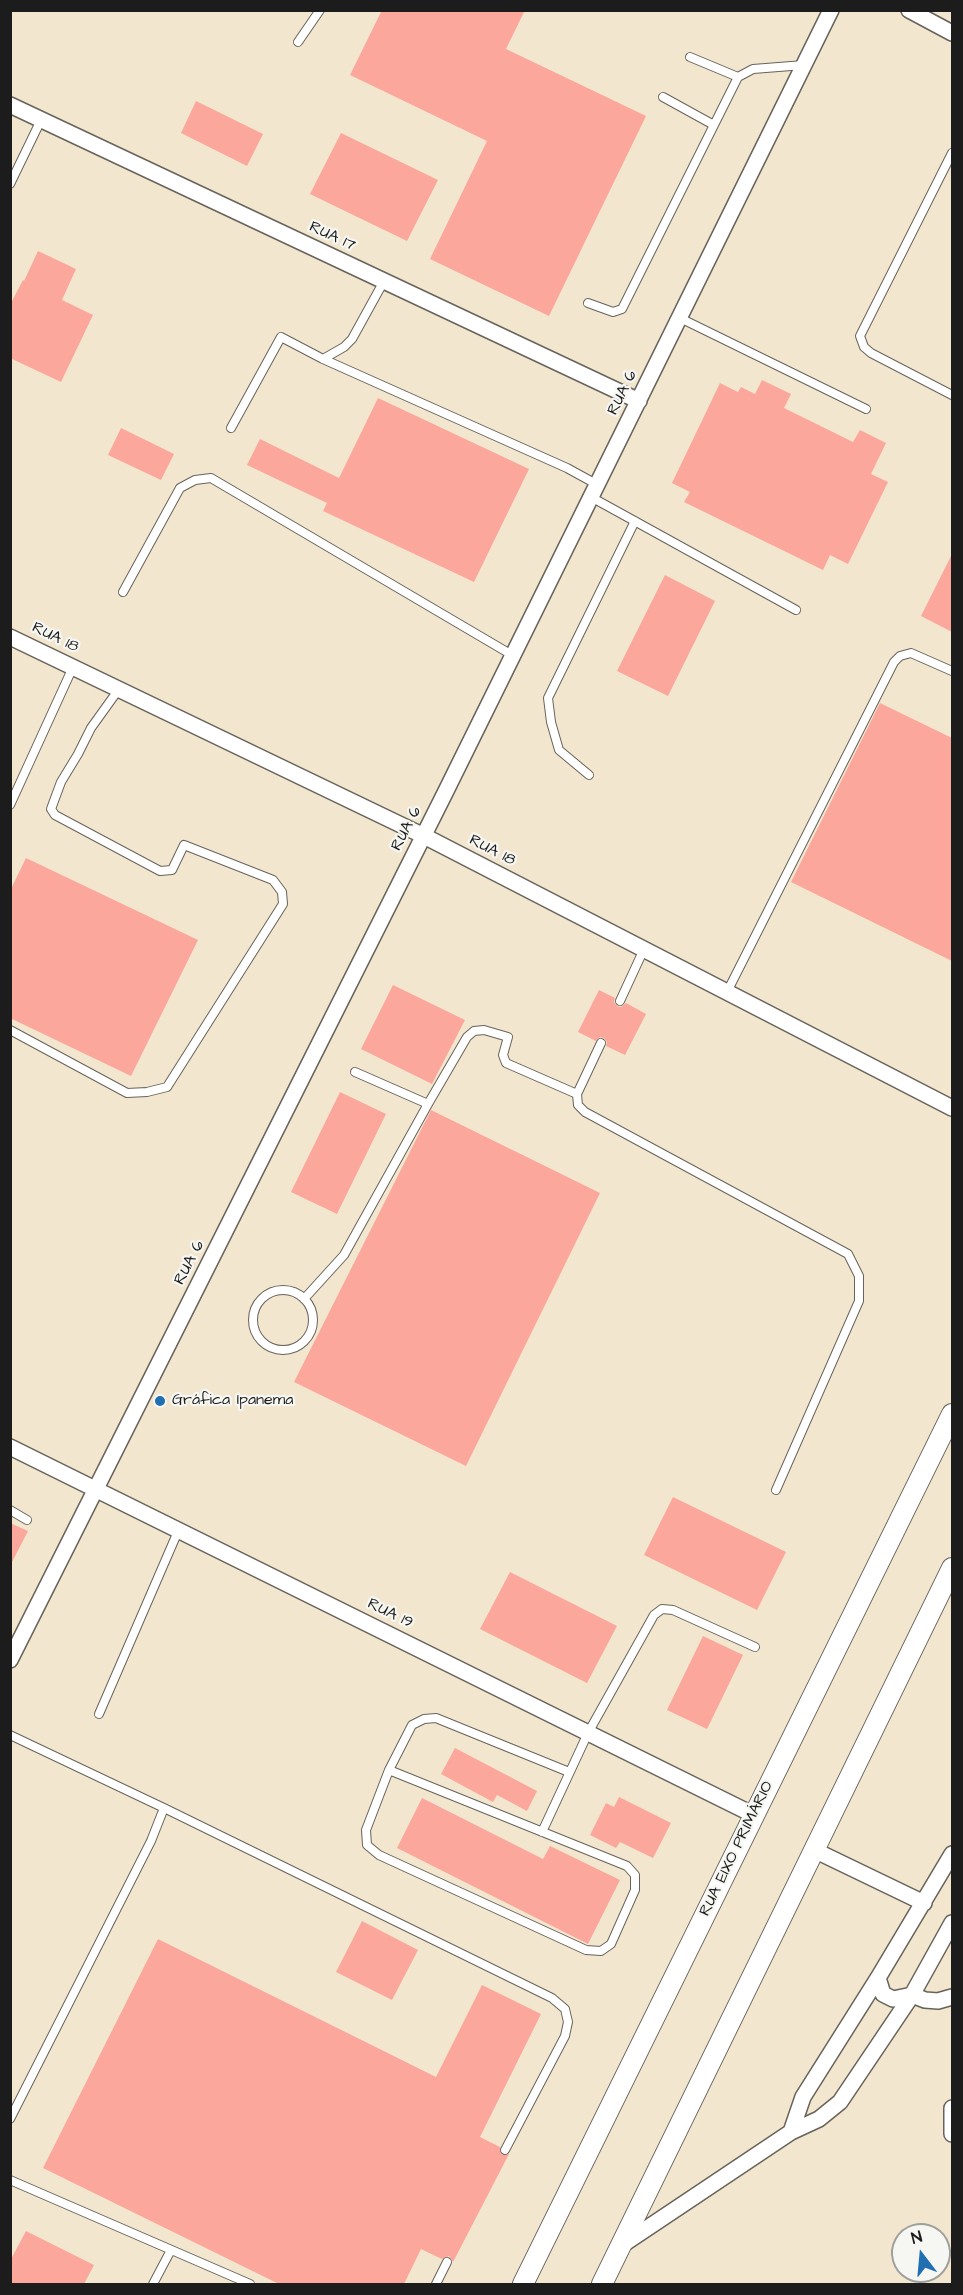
<!DOCTYPE html>
<meta charset="utf-8">
<style>
body{margin:0}
#map{position:relative;width:963px;height:2295px;overflow:hidden;background:#f2e6cf;font-family:"Architects Daughter",sans-serif}
canvas{display:block}
.frame{position:absolute;inset:0;border:12px solid #1c1c1c;pointer-events:none}
.north{position:absolute;left:891px;top:2223px;width:60px;height:60px;box-sizing:border-box;background:#f6f6f2;border:2px solid #9f9f9c;border-radius:50%;rotate:344deg;font-size:16px;font-weight:700;line-height:24px;text-align:center;color:#1c1c1c}
.north::after{content:'';display:block;margin:auto;width:21px;height:27px;background:#1f6fb2;clip-path:polygon(50% 0,100% 100%,50% 72%,0 100%)}
</style>
<div id="map">
<canvas width="963" height="2295"></canvas>
<div class="frame"></div>
<div class="north">N</div>
</div>
<script>
const context = document.querySelector('canvas').getContext('2d');
context.lineJoin = 'round';
function fillPath(path, color) { context.fillStyle = color; context.fill(path, 'evenodd'); }
const poly = rows => new Path2D(rows.map(r => 'M' + r).join(''));
function stroke(path, color, width, dash) { context.strokeStyle = color; context.lineWidth = width; context.lineCap = dash ? 'butt' : 'round'; context.setLineDash(dash || []); context.stroke(path); }
function label(font, color, halo, rows, align = 'center') {
  context.font = font + ' "Architects Daughter",sans-serif'; context.lineWidth = 4.5; context.setLineDash([]); context.textBaseline = 'middle'; context.strokeStyle = halo; context.fillStyle = color; for (const [text, x, y, turn = 0] of rows) {
    context.save(); context.translate(x, y); context.rotate((+turn || 0) * Math.PI / 180); context.textAlign = isNaN(turn) ? turn : align; if (halo) context.strokeText(text, 0, 0); context.fillText(text, 0, 0); context.restore();
  }
}
fillPath(poly([
 [382,10,525,10,506,49,646,116,549,316,430,259,487,141,350,75],
 [196,101,263,134,247,166,181,133],
 [341,133,438,180,407,241,310,194],
 [38,251,76,269,62,300,93,315,61,382,10,358,10,305,23,280,24,281],
 [762,380,791,394,784,408,853,442,860,430,886,443,871,474,888,482,848,564,830,555,823,570,684,502,690,492,672,483,720,383,738,392,741,387,755,394],
 [378,398,529,469,474,582,323,511,327,503,247,465,260,439,339,478],
 [121,428,174,454,161,480,108,455],
 [952,554,952,632,921,616],
 [665,575,715,601,668,696,617,671],
 [880,703,952,738,952,961,791,882],
 [26,858,198,940,131,1076,10,1018,10,891],
 [393,985,465,1020,432,1084,361,1049],
 [599,990,615,998,614,1002,617,1006,621,1007,626,1003,646,1014,625,1055,606,1046,607,1042,604,1038,600,1037,596,1041,578,1032],
 [340,1092,386,1114,337,1214,291,1192],
 [431,1110,600,1193,466,1466,294,1382],
 [673,1497,786,1552,757,1610,644,1555],
 [10,1523,28,1531,10,1566],
 [510,1572,617,1626,587,1683,480,1629],
 [703,1636,743,1655,707,1729,667,1710],
 [455,1748,537,1791,527,1811,497,1795,493,1802,441,1774],
 [619,1797,671,1823,653,1858,620,1842,616,1848,590,1835,606,1803,614,1807],
 [422,1798,543,1859,550,1846,620,1880,588,1944,397,1848],
 [362,1921,418,1950,392,2000,336,1972],
 [158,1939,436,2077,482,1985,541,2014,480,2137,500,2147,502,2155,509,2154,453,2262,449,2256,442,2259,421,2249,404,2284,279,2284,43,2168],
 [26,2231,94,2265,84,2284,10,2284,10,2261]
]), '#fba79b');
const service = poly([
 [298,42,320,10],
 [690,57,738,77],
 [663,97,712,124],
 [952,153,860,336,864,347,871,353,952,395],
 [10,184,41,120],
 [588,303,613,312,622,309,738,77,753,69,804,65],
 [680,318,866,409],
 [323,359,344,347,352,339,384,281],
 [231,428,281,337,323,359,567,468,598,485],
 [591,497,796,610],
 [123,592,180,488,195,480,211,478,512,655],
 [589,775,559,750,551,722,548,698,635,521],
 [10,805,73,667],
 [727,992,894,662,900,656,911,653,952,671],
 [620,1001,644,949],
 [10,1030,127,1093,147,1092,167,1087,283,904,282,892,273,880,184,845,172,870,160,871,55,815,51,809,61,782,78,754,91,728,119,689],
 [601,1043,577,1094,578,1105,585,1112,848,1254,859,1276,859,1301,776,1490],
 [355,1072,428,1104,467,1037,474,1031,484,1030,508,1037,503,1055,506,1063,577,1094],
 '253 1320a30 30 0 1 1 60 0a30 30 0 1 1-60 0Z',
 [304,1299,344,1255,428,1104],
 [10,1510,27,1520],
 [99,1714,179,1529],
 [10,1735,164,1808,151,1841,10,2119],
 [389,1770,627,1866,635,1875,635,1890,611,1944,601,1951,586,1950,379,1855,367,1845,366,1830,389,1770,412,1725,424,1719,436,1718,569,1772],
 [164,1808,552,1998,565,2009,568,2022,565,2036,505,2150],
 [542,1832,588,1733,654,1615,662,1609,673,1610,755,1647],
 [10,2180,250,2284],
 [153,2284,171,2250],
 [436,2284,447,2262]
]);
const minor = poly([
 [909,10,952,33],
 [10,105,639,401],
 [10,637,424,836,952,1108],
 [10,1447,754,1815],
 [10,1660,445,793,831,10],
 [814,1850,924,1903],
 [878,1978,883,1994,893,1999,912,1995,925,2000,938,2001,952,1997],
 [952,2108,952,2134],
 [791,2132,803,2097,878,1978,952,1854],
 [622,2245,791,2132,819,2119,840,2102,912,1995,952,1923]
]);
const tertiary = poly([
 [523,2284,952,1414],
 [602,2284,952,1568]
]);
stroke(service, '#67635b', 10);
stroke(minor, '#67635b', 18);
stroke(tertiary, '#67635b', 22);
stroke(service, '#fff', 8);
stroke(minor, '#fff', 15);
stroke(tertiary, '#fff', 20);
for (const [x, y, r, color] of [
 [160,1401,6,"#1f6fb2"]
]) { const dot = new Path2D(); dot.arc(x, y, r, 0, 2 * Math.PI); context.fillStyle = color; context.fill(dot); stroke(dot, '#f6f6f2', 2); }
label('16px', '#1c1c1c', '#f6f6f2', [
 ["RUA 17",332,237,25],
 ["RUA 6",623,393,-64],
 ["RUA 18",55,638,26],
 ["RUA 6",407,829,-63],
 ["RUA 18",492,851,27],
 ["RUA 6",190,1263,-63],
 ["RUA 19",390,1614,26],
 ["RUA EIXO PRIMÁRIO",737,1849,-64]
]);
label('16px', '#1c1c1c', '#f6f6f2', [
 ["Gráfica Ipanema",172,1401]
], 'left');
</script>
